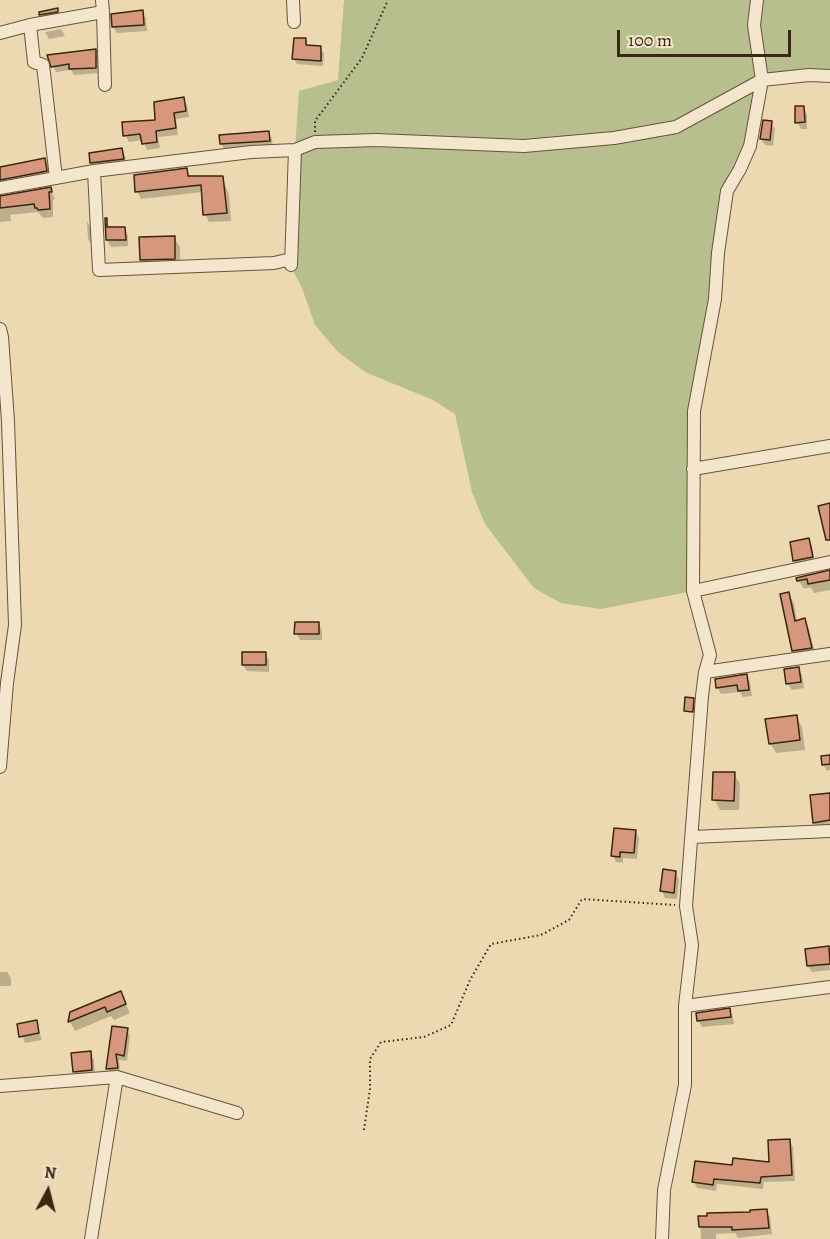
<!DOCTYPE html>
<style>
body{margin:0}
#map{position:relative;width:830px;height:1239px;overflow:hidden;background:#ecd9b1;font-family:Alegreya,serif}
canvas{display:block}
.north{position:absolute;left:18px;top:1161px;width:60px;height:60px;-webkit-text-stroke:4px #f3e6cc;paint-order:stroke;rotate:7deg;font-size:16px;font-weight:700;line-height:24px;text-align:center;color:#382711}
.north::after{content:'';display:block;margin:auto;width:21px;height:27px;background:#382711;clip-path:polygon(50% 0,100% 100%,50% 72%,0 100%)}
.scale{position:absolute;left:617px;top:30px;width:174px;height:27px;box-sizing:border-box;border:3px solid #382711;border-top:0;padding-left:8px;font-size:18px;line-height:21px;white-space:nowrap;color:#382711;-webkit-text-stroke:4px #f3e6cc;paint-order:stroke}
</style>
<div id="map">
<canvas width="830" height="1239"></canvas>
<div class="north">N</div>
<div class="scale">100 m</div>
</div>
<script>
const context = document.querySelector('canvas').getContext('2d');
context.lineJoin = 'round';
function fillPath(path, color) { context.fillStyle = color; context.fill(path, 'evenodd'); }
const poly = rows => new Path2D(rows.map(r => 'M' + r).join(''));
function stroke(path, color, width, dash) { context.strokeStyle = color; context.lineWidth = width; context.lineCap = dash ? 'butt' : 'round'; context.setLineDash(dash || []); context.stroke(path); }
fillPath(poly([
 [344,0,830,0,830,76,762,80,750,146,727,191,702,368,693,591,601,609,561,603,534,588,485,524,472,492,455,414,433,400,365,372,338,352,315,325,302,288,291,267,295,150,299,91,338,80]
]), '#b6bf8d');
fillPath(poly([
 [57,9,59,14,42,17,41,14],
 [142,12,146,18,147,31,117,33,113,27],
 [61,29,65,36,49,39,45,32],
 [305,40,309,46,320,48,324,53,323,66,297,64,294,59],
 [95,50,98,56,99,73,74,75,71,70,56,72,53,66],
 [183,99,187,105,189,117,176,119,178,135,158,137,160,148,147,150,143,140,129,142,125,135,157,121],
 [803,107,807,114,807,129,801,129,797,122],
 [771,123,775,129,773,146,765,145,761,139],
 [268,133,272,139,273,147,225,150,221,144],
 [121,150,125,156,126,165,96,169,92,163],
 [45,160,49,168,50,179,0,189,0,168],
 [187,170,191,178,222,177,229,195,231,221,209,222,205,214,203,192,141,199,137,191],
 [50,189,55,199,53,200,53,217,43,218,38,212,10,215,11,221,0,222,0,197],
 [106,220,110,229,124,229,128,235,128,246,111,247,107,240],
 [87,221,91,228,92,245,88,239],
 [174,237,180,247,180,268,147,269,141,260],
 [809,540,812,546,815,564,798,567,795,561,791,543],
 [830,572,830,590,814,593,811,587,804,589,798,580],
 [788,594,794,603,797,622,804,620,809,629,816,657,799,660,794,651],
 [318,624,322,630,322,640,300,640,296,633],
 [265,654,269,660,269,672,247,671,243,665],
 [798,668,802,675,804,688,792,690,788,684],
 [746,676,750,682,752,696,743,697,740,692,721,694,718,688,717,680],
 [796,716,802,727,805,750,776,753,770,743],
 [830,756,830,770,827,771,823,764],
 [734,774,740,784,739,810,720,810,714,799],
 [830,795,830,830,818,830,814,823,812,796],
 [635,831,639,838,637,859,623,858,623,863,616,862,613,856],
 [675,872,679,879,677,899,665,898,662,891],
 [830,948,830,970,812,972,808,966,807,950],
 [0,972,7,972,11,978,11,986,0,986],
 [125,1002,130,1013,114,1020,111,1016,75,1031,70,1022,71,1013],
 [729,1010,733,1017,734,1024,702,1027,698,1020],
 [36,1022,42,1040,25,1043,18,1026],
 [127,1029,130,1036,127,1061,119,1060,120,1074,111,1075,108,1068],
 [90,1053,94,1060,95,1076,78,1078,75,1071],
 [789,1141,793,1147,795,1181,764,1182,763,1189,717,1184,716,1191,697,1188,694,1182,733,1167,771,1163],
 [766,1211,770,1217,772,1234,738,1238,735,1233,716,1234,716,1239,701,1239,700,1217]
]), '#0003');
const building = poly([
 [58,8,58,12,39,15,39,12,58,8],
 [143,10,144,25,112,27,111,14,143,10],
 [294,38,306,38,306,45,321,46,321,61,292,59,294,38],
 [96,49,96,68,69,69,69,64,51,67,47,55,96,49],
 [184,97,186,111,174,113,176,128,156,131,157,142,142,144,140,134,123,136,122,122,155,120,154,102,184,97],
 [795,106,804,106,805,122,795,123,795,106],
 [763,120,772,121,770,140,760,139,763,120],
 [269,131,270,141,220,144,219,135,269,131],
 [122,148,124,159,90,163,89,153,122,148],
 [45,158,47,171,0,180,0,167,45,158],
 [187,168,188,176,223,176,227,213,203,215,201,185,135,192,134,175,187,168],
 [51,187,52,192,49,192,50,209,38,210,37,208,35,208,34,204,0,208,0,196,51,187],
 [105,218,107,218,107,227,125,227,126,240,106,240,105,218],
 [175,236,175,259,140,260,139,237,175,236],
 [830,503,830,540,826,540,818,506,830,503],
 [809,538,813,557,793,561,790,542,809,538],
 [830,570,830,580,808,584,807,579,797,581,796,578,830,570],
 [789,592,795,621,805,618,812,648,792,651,780,594,789,592],
 [295,622,319,622,319,634,294,634,295,622],
 [242,652,266,652,266,665,242,665,242,652],
 [799,667,801,682,786,684,784,669,799,667],
 [747,674,749,690,738,691,737,685,716,688,715,679,747,674],
 [685,697,694,698,693,712,684,711,685,697],
 [797,715,800,740,769,744,765,719,797,715],
 [830,755,830,764,822,765,821,756,830,755],
 [713,772,735,772,734,801,712,800,713,772],
 [830,793,830,820,813,823,810,795,830,793],
 [614,828,636,830,634,853,620,852,620,857,611,856,614,828],
 [663,869,676,871,674,893,660,891,663,869],
 [829,946,830,964,807,966,805,949,829,946],
 [121,991,126,1004,107,1012,105,1007,68,1022,70,1012,121,991],
 [730,1008,731,1017,697,1021,696,1013,730,1008],
 [37,1020,39,1033,19,1037,17,1024,37,1020],
 [112,1026,128,1028,124,1056,116,1054,118,1068,106,1069,112,1026],
 [91,1051,92,1070,73,1072,71,1053,91,1051],
 [790,1139,792,1175,761,1177,760,1183,714,1179,713,1185,692,1182,695,1161,732,1165,733,1158,769,1162,768,1140,790,1139],
 [767,1209,769,1228,732,1230,732,1227,699,1227,698,1216,707,1216,707,1213,750,1212,750,1210,767,1209]
]);
fillPath(building, '#d7977d');
stroke(building, '#382711', 1.5);
const minor = poly([
 [293,0,294,22],
 [103,12,105,85],
 [30,25,34,62,43,65,56,178],
 [0,33,30,25,103,12,102,0],
 [94,171,99,270,274,263,291,259],
 [0,188,94,171,251,152,295,150,315,142,376,140,524,146,614,138,676,127,762,80,809,75,830,76],
 [291,265,295,150],
 [0,329,2,337,8,421,15,625,7,683,0,767],
 [693,469,830,446],
 [693,591,830,562],
 [705,672,830,654],
 [692,837,830,831],
 [685,1006,830,987],
 [0,1086,117,1077,237,1113],
 [91,1239,117,1077],
 [662,1239,664,1190,685,1085,685,1006,692,945,686,906,702,696,705,672,710,655,693,591,694,411,715,299,718,253,727,191,740,169,750,146,762,80,754,25,757,0]
]);
stroke(minor, '#655439', 14);
stroke(poly([
 [315,132,315,121,362,58,388,0],
 [364,1130,370,1089,370,1059,381,1042,424,1037,451,1025,470,980,491,944,541,935,569,920,582,899,675,905]
]), '#382711', 2, [1.5, 3]);
stroke(minor, '#f3e6cc', 12);
</script>
